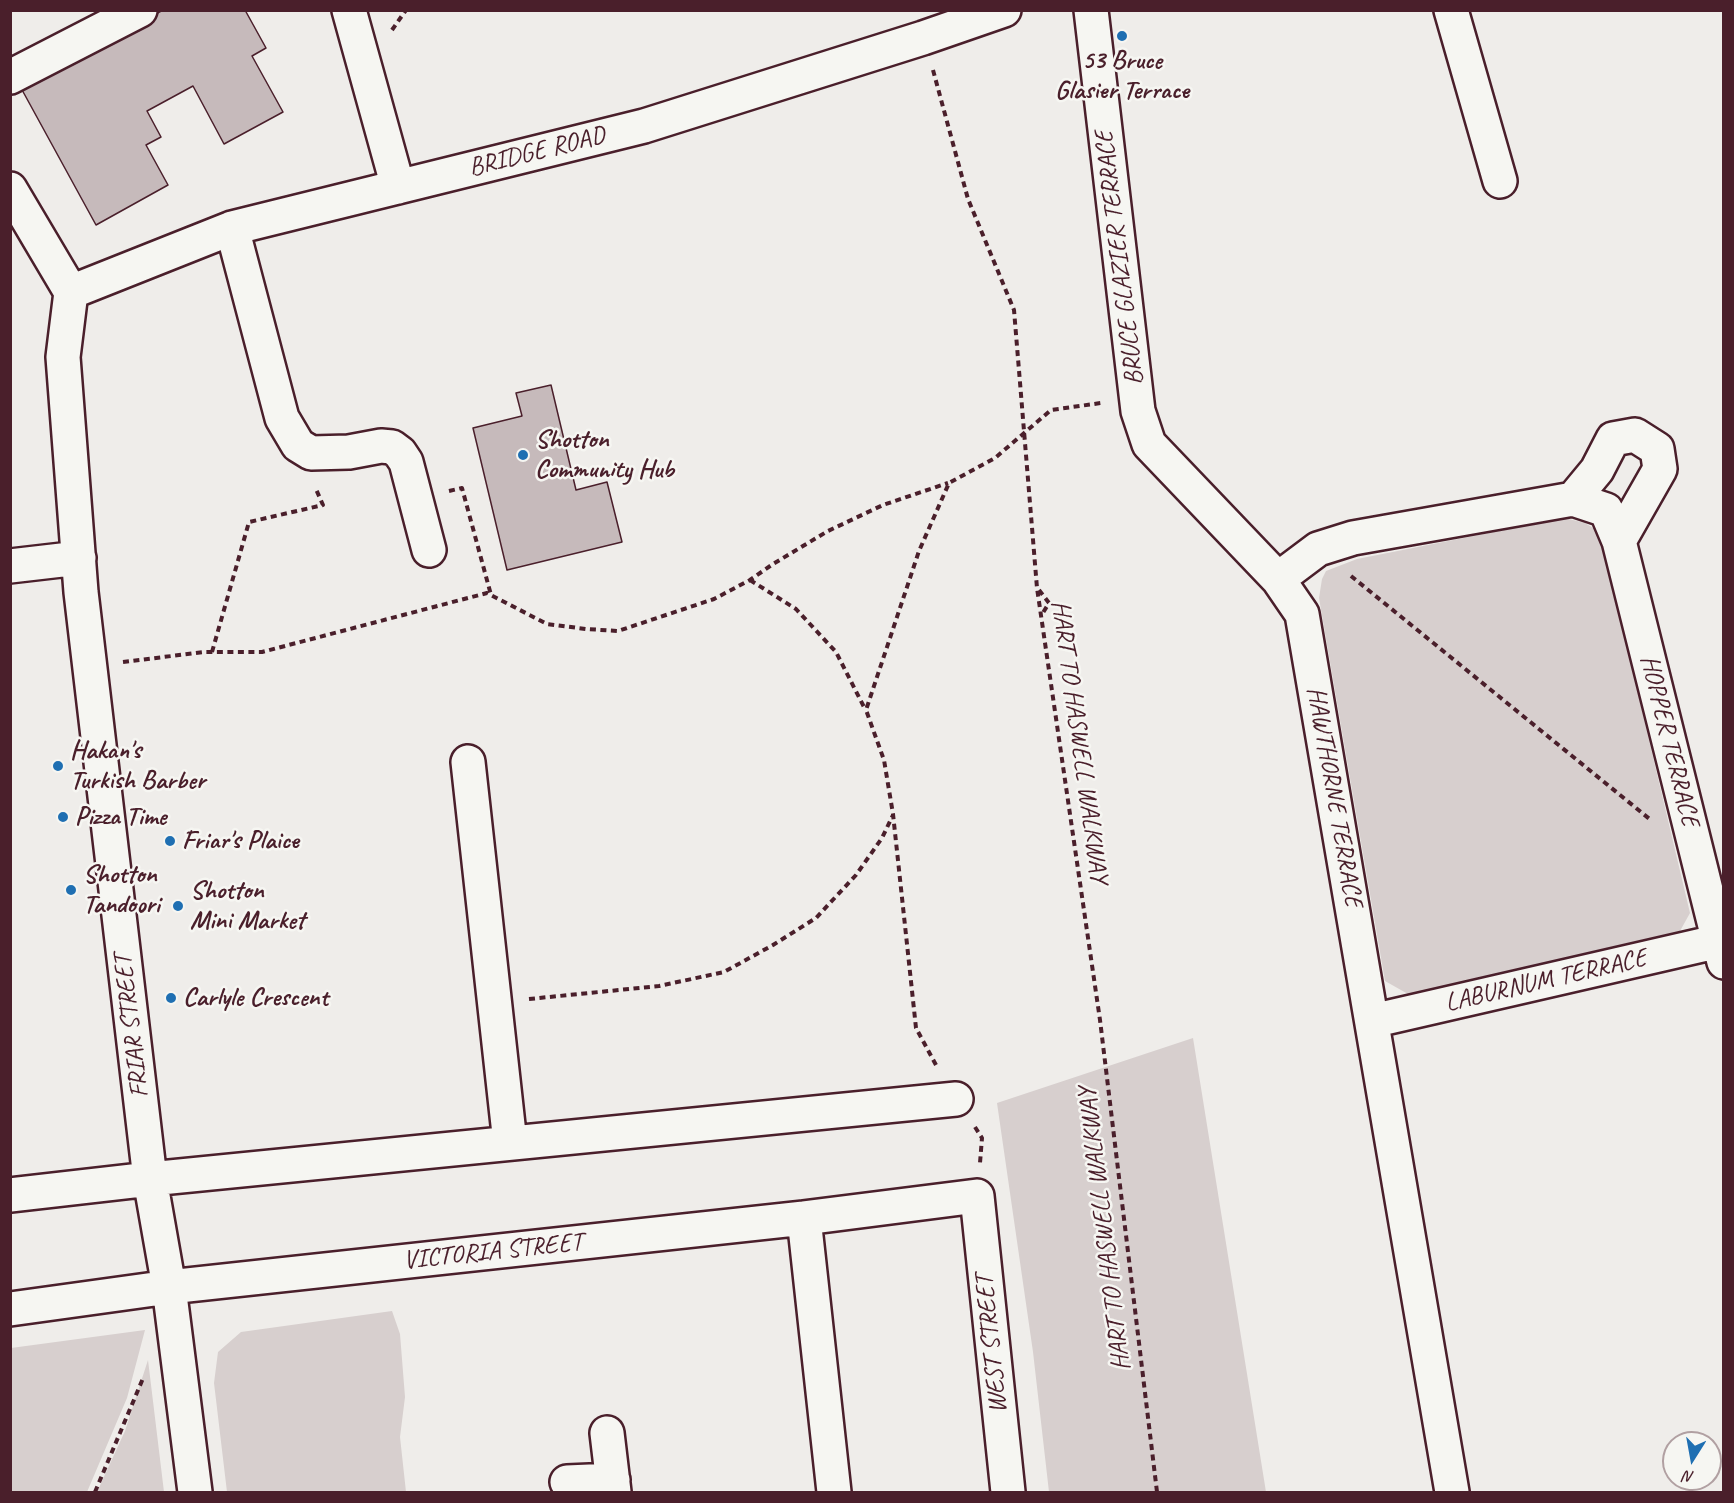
<!DOCTYPE html>
<style>
body{margin:0}
#map{position:relative;width:1734px;height:1503px;overflow:hidden;background:#efedea;font-family:Caveat,sans-serif}
canvas{display:block}
.frame{position:absolute;inset:0;border:12px solid #4a1f2b;pointer-events:none}
.north{position:absolute;left:1662px;top:1431px;width:60px;height:60px;box-sizing:border-box;background:#f6f6f2;border:2px solid #b1a0a2;border-radius:50%;rotate:191deg;font-size:16px;font-weight:700;line-height:24px;text-align:center;color:#4a1f2b}
.north::after{content:'';display:block;margin:auto;width:21px;height:27px;background:#1f6fb2;clip-path:polygon(50% 0,100% 100%,50% 72%,0 100%)}
</style>
<div id="map">
<canvas width="1734" height="1503"></canvas>
<div class="frame"></div>
<div class="north">N</div>
</div>
<script>
const context = document.querySelector('canvas').getContext('2d');
context.lineJoin = 'round';
function fillPath(path, color) { context.fillStyle = color; context.fill(path, 'evenodd'); }
const poly = rows => new Path2D(rows.map(r => 'M' + r).join(''));
function stroke(path, color, width, dash) { context.strokeStyle = color; context.lineWidth = width; context.lineCap = dash ? 'butt' : 'round'; context.setLineDash(dash || []); context.stroke(path); }
function label(font, color, halo, rows, align = 'center') {
  context.font = font + ' Caveat,sans-serif'; context.lineWidth = 5; context.setLineDash([]); context.textBaseline = 'middle'; context.strokeStyle = halo; context.fillStyle = color; for (const [text, x, y, turn = 0] of rows) {
    context.save(); context.translate(x, y); context.rotate((+turn || 0) * Math.PI / 180); context.textAlign = isNaN(turn) ? turn : align; if (halo) context.strokeText(text, 0, 0); context.fillText(text, 0, 0); context.restore();
  }
}
fillPath(poly([
 [1565,518,1585,523,1598,531,1608,567,1690,913,1680,931,1408,994,1385,981,1319,598,1322,579,1326,571,1357,559],
 [1193,1038,1266,1492,1049,1492,1033,1352,997,1103],
 [392,1311,400,1334,405,1397,400,1437,406,1492,227,1492,214,1383,218,1352,241,1332],
 [145,1330,127,1398,87,1492,11,1492,11,1348],
 [148,1360,164,1492,97,1492,125,1431]
]), '#d7cfce');
const building = poly([
 [163,10,245,10,266,48,252,56,283,112,224,144,193,86,147,111,161,137,146,145,168,185,96,225,21,88,163,10],
 [551,385,576,490,607,482,622,542,507,570,473,428,522,416,516,393,551,385]
]);
fillPath(building, '#c6babb');
stroke(building, '#4a1f2b', 1.5);
const minor = poly([
 [349,10,398,187],
 [1091,10,1138,411,1149,444,1278,579,1302,614,1452,1492],
 [1451,10,1500,181],
 [10,77,140,10],
 [10,189,71,292],
 [232,228,282,418,298,445,311,453,349,452,381,446,392,447,400,453,406,462,429,550],
 [71,292,63,357,81,592,150,1179,169,1287,195,1492],
 [71,292,232,228,644,126,923,38,1004,10],
 [1573,499,1597,470,1613,439,1635,435,1657,449,1660,469,1619,541],
 [10,566,79,558],
 [1278,579,1318,549,1353,538,1573,499,1606,510,1619,541,1724,962],
 [468,762,510,1143],
 [1372,1021,1724,940],
 [10,1195,150,1179,956,1099],
 [804,1218,834,1492],
 [10,1309,169,1287,804,1218,977,1196,1008,1492],
 [607,1433,614,1492],
 [567,1482,613,1480]
]);
stroke(minor, '#4a1f2b', 38);
stroke(poly([
 [392,30,406,10],
 [933,70,968,199,1014,310,1037,588,1100,1020,1157,1492],
 [449,491,462,488,491,595],
 [1351,576,1652,821],
 [750,580,796,609,836,652,865,709],
 [1039,590,1049,603,1041,616],
 [212,652,249,522,323,505,315,487],
 [123,662,204,652,262,652,487,593,547,624,586,629,618,631,714,599,750,580,773,564,828,531,883,505,948,483],
 [529,999,659,986,724,972,773,945,816,918,856,875,882,838,893,815],
 [936,1065,916,1028,893,814,884,760,866,710,919,551,949,483,995,458,1051,410,1101,403],
 [975,1127,982,1138,980,1163],
 [95,1492,144,1376]
]), '#4a1f2b', 4, [6, 4.5]);
stroke(minor, '#f6f6f2', 33);
for (const [x, y, r, color] of [
 [1122,36,6,"#1f6fb2"],
 [523,455,6,"#1f6fb2"],
 [58,766,6,"#1f6fb2"],
 [63,817,6,"#1f6fb2"],
 [170,841,6,"#1f6fb2"],
 [71,890,6,"#1f6fb2"],
 [178,906,6,"#1f6fb2"],
 [171,998,6,"#1f6fb2"]
]) { const dot = new Path2D(); dot.arc(x, y, r, 0, 2 * Math.PI); context.fillStyle = color; context.fill(dot); stroke(dot, '#f6f6f2', 2); }
label('bold 26px', '#4a1f2b', '#f6f6f2', [
 ["53 Bruce",1122,61,"center"],
 ["Glasier Terrace",1122,91,"center"],
 ["Shotton",535,440],
 ["Community Hub",535,470],
 ["Hakan's",70,751],
 ["Turkish Barber",70,781],
 ["Pizza Time",75,817],
 ["Friar's Plaice",182,841],
 ["Shotton",83,875],
 ["Tandoori",83,905],
 ["Shotton",190,891],
 ["Mini Market",190,921],
 ["Carlyle Crescent",183,998]
], 'left');
label('26px', '#4a1f2b', '#f6f6f2', [
 ["BRIDGE ROAD",537,152,-14],
 ["BRUCE GLAZIER TERRACE",1120,258,-97],
 ["HOPPER TERRACE",1669,741,76],
 ["HART TO HASWELL WALKWAY",1079,742,82],
 ["HAWTHORNE TERRACE",1334,797,80],
 ["LABURNUM TERRACE",1546,981,-13],
 ["FRIAR STREET",132,1026,-97],
 ["HART TO HASWELL WALKWAY",1105,1229,-97],
 ["VICTORIA STREET",493,1252,-6],
 ["WEST STREET",992,1344,-96]
]);
</script>
